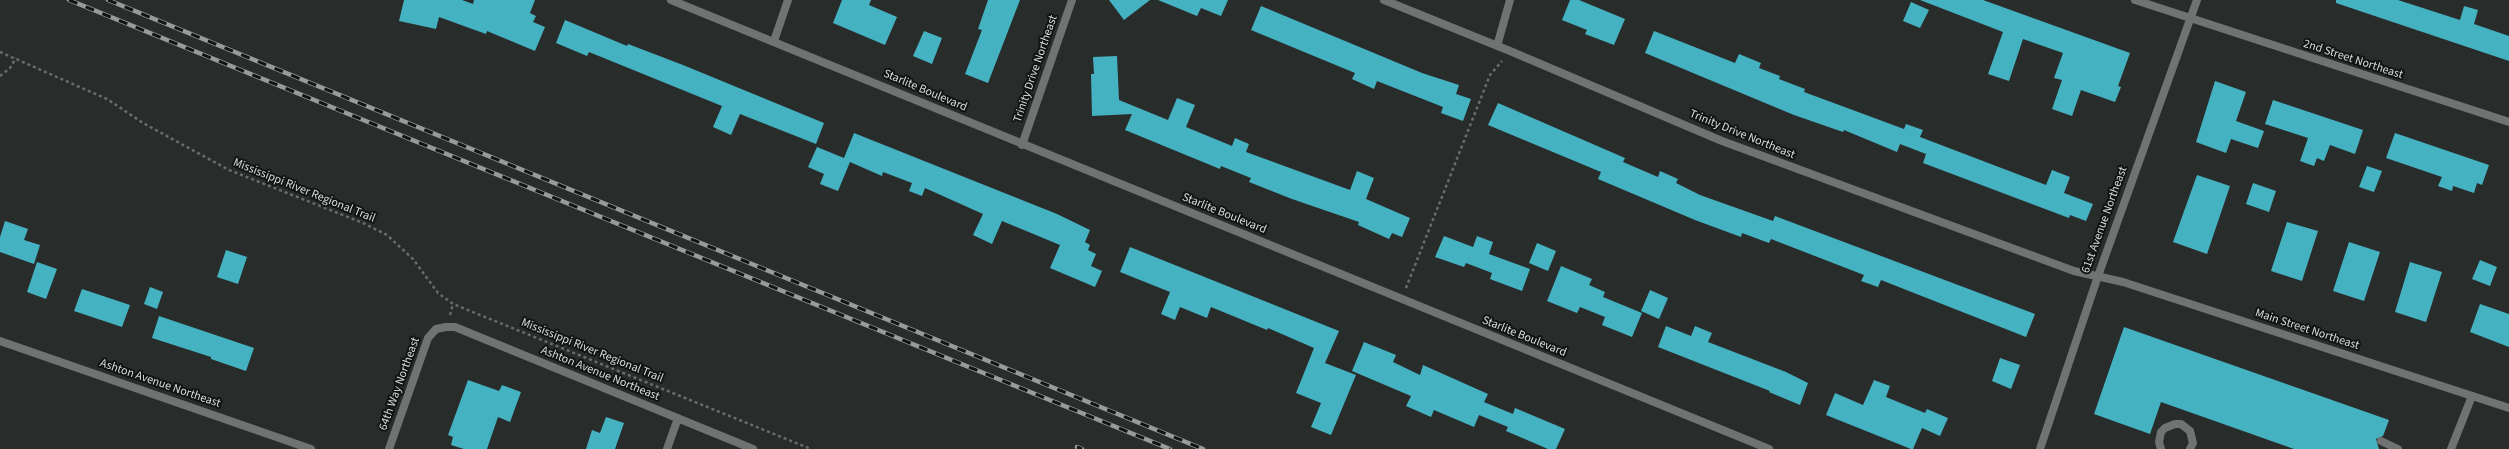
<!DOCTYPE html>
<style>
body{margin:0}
canvas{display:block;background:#282c2b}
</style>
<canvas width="2509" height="449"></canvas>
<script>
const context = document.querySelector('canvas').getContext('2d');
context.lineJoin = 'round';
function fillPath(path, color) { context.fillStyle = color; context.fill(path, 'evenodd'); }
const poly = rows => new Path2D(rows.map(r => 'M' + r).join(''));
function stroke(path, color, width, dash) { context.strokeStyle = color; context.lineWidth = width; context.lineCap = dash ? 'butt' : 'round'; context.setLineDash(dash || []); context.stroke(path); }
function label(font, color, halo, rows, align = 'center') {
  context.font = font + ' "Source Sans 3",sans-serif'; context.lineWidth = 4; context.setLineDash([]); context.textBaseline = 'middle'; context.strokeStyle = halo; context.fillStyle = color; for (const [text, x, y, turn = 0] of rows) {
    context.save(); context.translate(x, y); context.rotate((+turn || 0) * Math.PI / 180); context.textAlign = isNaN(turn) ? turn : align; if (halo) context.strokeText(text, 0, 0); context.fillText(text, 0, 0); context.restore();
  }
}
fillPath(poly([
 [404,0,462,0,473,4,474,0,535,0,530,13,536,16,533,22,545,27,535,51,487,31,486,34,439,17,436,29,399,21],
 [842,0,871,0,869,5,897,17,885,45,833,23],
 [988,0,1020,0,988,83,965,74,982,30,978,29],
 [1109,0,1150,0,1124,20],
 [1158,0,1228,0,1221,16,1201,8,1197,16],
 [1570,0,1579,0,1625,19,1614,45,1585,34,1587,30,1562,20],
 [1920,0,1983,0,2130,53,2118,86,2121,87,2115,102,2081,90,2072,116,2052,109,2062,80,2054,78,2063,53,2023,39,2009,81,1988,74,2003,32],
 [2336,0,2398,0,2460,20,2464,6,2478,10,2474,24,2509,36,2509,61,2336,3],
 [1911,2,1929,10,1920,28,1903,21],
 [1261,6,1422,73,1459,85,1456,94,1471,99,1463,121,1441,113,1443,107,1377,81,1374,89,1352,79,1355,73,1251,30],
 [565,20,627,46,628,44,683,65,824,123,816,144,740,114,731,135,713,127,722,106,589,52,587,56,556,43],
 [924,31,942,38,932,64,913,56],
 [1654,31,1735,63,1739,54,1761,63,1759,68,1780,76,1779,79,1805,89,1804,92,1904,129,1906,124,1923,130,1920,137,2046,185,2052,170,2070,177,2064,193,2093,204,2086,221,2070,215,2069,218,1923,163,1926,154,1900,144,1897,152,1844,130,1843,132,1794,115,1645,53],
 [1117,56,1119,100,1168,120,1177,98,1195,105,1186,127,1232,146,1235,138,1249,144,1246,152,1350,190,1357,171,1374,178,1366,199,1410,218,1402,237,1392,233,1389,239,1358,225,1359,222,1292,199,1249,182,1251,178,1221,166,1220,169,1125,130,1132,114,1092,116,1091,74,1094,74,1093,57],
 [2215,81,2246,92,2236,121,2264,131,2258,148,2231,139,2226,153,2196,142],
 [2273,100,2363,130,2355,154,2330,145,2324,161,2317,158,2314,166,2300,161,2308,138,2265,124],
 [1498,103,1625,158,1623,162,1658,177,1660,171,1678,179,1676,183,1700,195,1773,221,1775,216,2035,314,2026,337,1881,280,1878,287,1861,281,1864,275,1771,239,1769,243,1742,233,1741,237,1695,220,1598,179,1601,172,1488,125],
 [854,133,1057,214,1090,230,1085,242,1090,245,1088,250,1096,254,1091,266,1102,271,1095,287,1050,268,1060,245,1002,221,992,244,973,235,983,214,925,188,922,196,909,191,912,183,883,172,882,176,850,162,838,191,820,184,824,174,808,167,817,147,844,158],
 [2395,133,2489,165,2482,185,2477,183,2474,193,2453,186,2452,191,2438,186,2442,177,2386,158],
 [2367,166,2382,171,2374,192,2359,187],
 [2197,175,2230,186,2207,254,2173,242],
 [2253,183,2276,191,2269,212,2246,204],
 [5,221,28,229,24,240,40,245,34,264,0,252,0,237],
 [2287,222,2318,231,2302,281,2271,271],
 [1444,236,1473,247,1477,236,1493,242,1489,254,1530,269,1522,291,1490,279,1492,273,1466,263,1464,267,1435,257],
 [2349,242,2380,252,2364,301,2333,291],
 [1537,243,1556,251,1548,271,1529,263],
 [1130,247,1339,331,1325,363,1356,375,1331,435,1311,427,1321,403,1296,393,1314,348,1268,328,1267,330,1211,307,1207,318,1180,307,1175,320,1161,314,1170,292,1120,272],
 [226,250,247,257,238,284,217,277],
 [2480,260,2497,267,2490,286,2472,279],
 [37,262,57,269,46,299,27,292],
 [2410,262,2442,272,2426,322,2395,312],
 [1561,266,1592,279,1589,285,1605,292,1603,297,1642,313,1632,337,1602,325,1605,317,1580,307,1577,313,1547,301],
 [150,287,163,292,157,309,144,304],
 [82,289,130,305,122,327,74,311],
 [1650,290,1668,298,1659,319,1641,311],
 [2480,304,2509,314,2509,347,2470,332],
 [159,316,254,348,246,371,211,359,211,357,152,338],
 [1666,326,1691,336,1695,326,1712,333,1708,342,1786,372,1808,383,1800,405,1769,392,1770,391,1658,347],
 [2124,327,2389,420,2383,436,2376,439,2379,449,2294,449,2161,402,2150,434,2094,414],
 [1364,342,1396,355,1393,362,1420,375,1423,365,1488,394,1484,402,1513,414,1515,408,1565,429,1556,449,1548,449,1506,431,1508,427,1479,415,1474,427,1434,410,1431,417,1406,406,1411,396,1352,371],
 [2000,358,2020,365,2011,389,1992,381],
 [468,380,499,391,502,385,521,392,510,422,498,417,487,449,464,449,451,445,453,437,448,435],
 [1874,380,1890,386,1886,397,1925,413,1927,409,1948,418,1940,436,1922,428,1913,449,1911,449,1826,415,1835,393,1863,405],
 [606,417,624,423,615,449,586,449,592,430,600,433]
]), '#45b2c2');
stroke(poly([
 [0,52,107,99,143,123,229,170,363,223,387,235,413,259,438,293,453,304,811,449],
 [0,76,10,68,16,58],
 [1406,288,1490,75,1502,61],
 [450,315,453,304]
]), '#696c6b', 2.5, [3, 3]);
stroke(poly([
 [2381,441,2398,449],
 [2161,449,2159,442,2161,432,2165,428,2175,424,2181,424,2190,431,2193,443,2190,449],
 [2451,449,2472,396]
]), '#717372', 8);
stroke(poly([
 [671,0,1769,449],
 [1384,0,1510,51,1722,141,2074,271,2123,282,2509,408],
 [2135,0,2509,122],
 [774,41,788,0],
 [1497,46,1510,0],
 [1022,145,1072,0],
 [0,341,311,449],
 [389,449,428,338,436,329,446,327,455,327,753,449],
 [667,449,678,418],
 [2040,449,2098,276,2197,0]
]), '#717372', 8);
const rail = poly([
 [69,0,1170,449],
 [108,0,1203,449],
 [1077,447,1082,449]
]);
stroke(rail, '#999b9b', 4.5);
stroke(rail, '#121413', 3, [9]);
label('12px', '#dbdddd', '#121413', [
 ["2nd Street Northeast",2353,60,18],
 ["Trinity Drive Northeast",1036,69,-71],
 ["Starlite Boulevard",925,91,23],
 ["Trinity Drive Northeast",1742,135,22],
 ["Mississippi River Regional Trail",304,191,22],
 ["Starlite Boulevard",1224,214,22],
 ["61st Avenue Northeast",2105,220,-70],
 ["Main Street Northeast",2307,330,18],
 ["Starlite Boulevard",1524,337,22],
 ["Mississippi River Regional Trail",592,351,22],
 ["Ashton Avenue Northeast",600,374,22],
 ["Ashton Avenue Northeast",160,384,19],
 ["64th Way Northeast",400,384,-70]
]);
</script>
